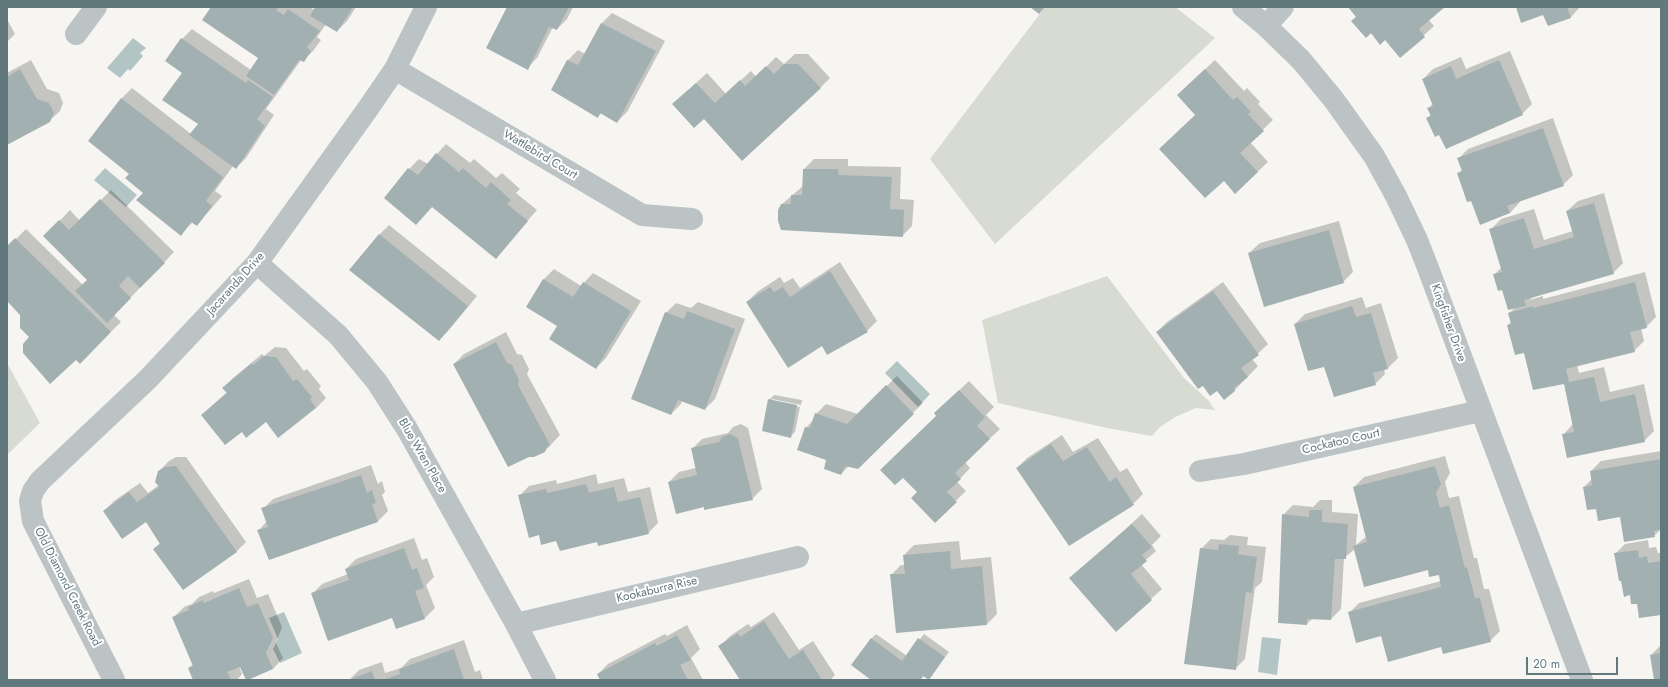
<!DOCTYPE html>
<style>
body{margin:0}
#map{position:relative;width:1668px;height:687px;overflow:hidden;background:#f6f5f2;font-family:Jost,sans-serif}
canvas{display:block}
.frame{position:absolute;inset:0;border:8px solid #61787d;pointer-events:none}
.scale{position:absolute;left:1526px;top:657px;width:92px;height:18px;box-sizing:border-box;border:2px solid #61787d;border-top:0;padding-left:5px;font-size:12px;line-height:14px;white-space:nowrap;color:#61787d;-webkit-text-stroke:3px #fff;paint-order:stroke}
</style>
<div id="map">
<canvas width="1668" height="687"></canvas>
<div class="frame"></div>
<div class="scale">20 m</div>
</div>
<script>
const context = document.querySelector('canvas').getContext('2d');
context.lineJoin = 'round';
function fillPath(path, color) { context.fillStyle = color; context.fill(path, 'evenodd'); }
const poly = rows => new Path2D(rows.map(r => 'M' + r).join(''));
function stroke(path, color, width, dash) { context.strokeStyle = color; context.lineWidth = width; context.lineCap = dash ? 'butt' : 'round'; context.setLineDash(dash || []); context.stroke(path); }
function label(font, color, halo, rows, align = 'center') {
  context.font = font + ' Jost,sans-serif'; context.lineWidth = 4; context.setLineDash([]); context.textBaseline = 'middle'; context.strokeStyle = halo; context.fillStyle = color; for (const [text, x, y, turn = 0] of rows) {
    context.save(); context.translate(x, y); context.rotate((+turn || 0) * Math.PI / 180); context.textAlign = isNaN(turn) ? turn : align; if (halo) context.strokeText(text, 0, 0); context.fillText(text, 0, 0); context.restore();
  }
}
fillPath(poly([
 [1045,7,1175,7,1215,38,995,244,930,159],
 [1107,276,1184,378,1209,401,1215,410,1196,408,1175,417,1160,427,1152,436,1107,428,998,403,982,320],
 [7,363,40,423,7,455]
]), '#d7dbd2');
fillPath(poly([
 [133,38,146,48,140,53,143,56,130,71,128,69,120,78,107,68],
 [105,168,137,195,126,207,94,180],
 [897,361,930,394,918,407,885,373],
 [284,612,302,653,280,663,273,649,278,639,269,618],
 [1262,637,1281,639,1277,675,1258,672]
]), '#b3c4c4');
fillPath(poly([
 [212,7,310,7,314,10,316,7,356,7,347,21,337,31,326,24,317,37,321,40,313,51,303,61,301,60,266,109,274,115,246,158,236,168,233,166,215,191,222,196,197,225,193,222,181,234,144,192,131,174,89,141,122,98,132,88,191,134,199,124,183,73,182,39,192,29,251,70,260,58],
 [507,7,573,7,567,19,557,29,553,27,537,58,527,68],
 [1349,7,1444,7,1429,20,1434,26,1400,57,1385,39,1357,16],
 [1517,7,1580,7,1571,17,1544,13],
 [612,13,665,41,627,112,617,122,602,113,598,116,553,90,568,60,578,50,585,54,602,23],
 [7,19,15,34,7,42],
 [1510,51,1532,104,1522,114,1440,133,1427,118,1431,114,1429,108,1433,103,1423,79,1433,69,1461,57,1466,69],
 [795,54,808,54,830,78,820,88,704,118,673,104,707,73,726,94,751,71,756,77,776,57,784,64],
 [31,60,47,89,59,93,63,103,60,111,49,121,7,144,7,73],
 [1215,60,1244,91,1247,88,1260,102,1258,104,1273,120,1250,142,1268,162,1236,192,1196,114,1188,85],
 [1553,118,1573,175,1563,185,1519,201,1520,202,1510,213,1472,200,1458,174,1462,170,1458,159,1468,149],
 [446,144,470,163,474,159,496,178,502,173,520,189,516,193,537,210,496,257,409,169,419,159,428,164],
 [814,159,848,159,848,166,901,167,900,199,914,200,912,226,902,236,782,204,803,186,804,169],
 [111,190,174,252,114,315,121,322,80,362,76,358,31,337,21,315,7,299,7,248,26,229,83,285,88,280,45,236,70,210,80,221],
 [1604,193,1623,263,1613,273,1534,296,1530,300,1543,296,1543,299,1645,272,1656,317,1646,327,1641,328,1644,341,1634,351,1577,365,1579,373,1604,367,1610,392,1644,384,1654,431,1644,441,1563,435,1573,424,1564,382,1525,351,1508,325,1511,322,1509,313,1515,308,1494,275,1502,267,1491,229,1501,219,1534,209,1544,240,1573,231,1567,211,1578,201],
 [1339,221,1353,272,1343,282,1249,253,1260,243],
 [389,225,477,296,449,330,439,340,379,235],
 [840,262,877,321,867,331,823,345,747,302,757,292,780,277,784,283,793,278,800,288],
 [554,269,581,286,593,273,641,301,606,358,596,368,558,326,528,306,544,279],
 [1223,282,1268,344,1252,359,1258,366,1235,390,1217,390,1204,384,1157,332,1167,322],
 [1362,297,1366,308,1381,303,1398,358,1388,368,1384,369,1385,374,1375,384,1295,324,1305,314],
 [698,302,745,319,715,399,705,409,682,401,681,404,671,414,666,313,676,303,691,308],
 [506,332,517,354,522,355,529,369,527,374,560,435,545,451,454,364,464,354],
 [275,347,286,348,304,371,307,369,321,386,319,389,326,398,316,408,266,421,242,430,202,415,227,392,223,388,233,378,262,354,264,356],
 [897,376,923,403,857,468,849,466,841,474,828,459,806,428,813,420,816,414,826,404,858,414],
 [969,381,994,407,986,415,1000,429,965,462,970,468,957,482,966,491,935,521,918,492,938,415,946,403],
 [774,395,802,400,801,405,772,399,772,401,800,407,795,432,790,437,769,400],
 [741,424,748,428,762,489,752,499,705,506,669,482,679,472,696,468,692,449,702,439,728,433,733,427],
 [1062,435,1073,452,1098,438,1120,472,1127,468,1143,494,1133,504,1017,468,1027,458],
 [1661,451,1661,529,1654,536,1621,516,1597,508,1584,487,1592,479,1591,471,1601,461],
 [1445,456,1450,473,1445,482,1449,498,1459,496,1474,558,1477,558,1484,589,1489,589,1500,631,1490,641,1442,646,1382,634,1349,613,1359,603,1441,581,1439,573,1355,549,1344,558,1341,609,1331,619,1313,618,1307,624,1283,515,1293,505,1313,507,1320,500,1332,500,1332,512,1358,514,1356,545,1367,536,1354,487,1364,477],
 [176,457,186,457,246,542,236,552,154,549,161,542,146,521,104,511,114,501,140,483,148,493,159,485,159,471,169,461],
 [371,465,378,484,382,481,385,492,382,495,388,511,378,521,269,559,258,531,267,521,263,509,273,499],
 [596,474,598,484,624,478,628,492,650,487,658,523,648,533,598,541,557,540,540,534,519,496,529,486,556,480,557,484],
 [1142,514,1161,536,1152,545,1156,551,1141,564,1162,589,1116,630,1081,569],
 [1230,535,1248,537,1247,545,1266,547,1262,582,1255,588,1245,659,1235,669,1201,549,1211,539,1224,540],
 [414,538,422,560,427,558,434,577,426,585,435,608,425,618,396,628,392,617,312,594,322,584,348,574,346,569,356,559],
 [1648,540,1649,548,1656,547,1658,553,1661,553,1661,614,1638,602,1630,594,1615,554,1625,544],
 [959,541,961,560,991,557,997,614,987,624,897,632,891,575,901,565,905,565,904,555,914,545],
 [249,579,257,598,268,594,282,627,276,643,283,658,273,669,239,666,242,674,237,680,194,680,189,668,193,664,173,618,184,607,192,604,199,597,213,591,214,593],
 [774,612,799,650,813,641,835,675,830,680,742,680,720,646,730,636,748,624,751,627],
 [687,625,700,649,691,658,703,680,601,680,598,674,608,664,665,634,667,636],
 [876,634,907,656,924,634,949,652,933,673,924,675,921,680,873,680,871,639],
 [464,640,475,672,480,670,483,680,349,680,359,670,382,662,385,673,401,668,410,659],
 [1661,645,1661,680,1655,680,1651,655]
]), '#0003');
fillPath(poly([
 [211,7,278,7,276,10,284,15,288,9,320,31,307,47,311,51,304,62,299,60,274,95,246,76,258,58,202,20],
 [315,7,353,7,337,32,310,16],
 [507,7,569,7,557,30,549,27,528,70,486,48],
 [1030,7,1045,7,1039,14],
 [1348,7,1445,7,1419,29,1425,37,1400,58,1385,40,1380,45,1371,33,1366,38,1351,21,1356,17],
 [1516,7,1567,7,1571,18,1548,26,1543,15,1521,23],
 [601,23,656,51,617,123,600,113,598,118,551,90,567,60,578,65],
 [181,38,246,83,248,80,273,97,257,119,265,126,236,169,189,135,198,124,162,100,182,73,165,61],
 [1499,60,1523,115,1446,149,1439,135,1435,137,1426,118,1431,116,1427,108,1433,106,1422,79,1451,66,1456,79],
 [784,64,798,64,821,88,742,161,704,119,694,128,672,104,696,83,715,103,740,80,745,86,766,66,774,74],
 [20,69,37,99,49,103,54,113,50,122,7,145,7,77],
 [1205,69,1233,100,1237,97,1251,112,1248,114,1264,131,1240,153,1258,172,1235,194,1224,181,1205,198,1159,149,1195,115,1177,95],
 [121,98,223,177,206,201,212,206,197,226,191,222,181,236,136,200,143,193,125,178,129,174,88,141],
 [1543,128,1564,186,1507,206,1510,213,1480,225,1471,201,1467,202,1457,173,1462,171,1457,158],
 [436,153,459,172,463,168,486,188,491,182,511,200,507,204,528,221,496,259,432,207,416,225,384,198,408,168,418,175],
 [803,169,838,169,839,175,892,177,890,209,904,210,903,237,781,230,778,221,778,210,781,204,791,204,791,195,802,195],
 [100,199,165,263,140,288,128,276,119,286,131,298,107,323,75,291,87,280,43,236,59,220,69,230],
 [1594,203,1614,274,1524,300,1526,306,1508,310,1502,290,1498,291,1493,274,1502,272,1489,229,1524,218,1534,249,1574,237,1566,211],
 [1329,230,1344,283,1264,307,1248,253],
 [379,234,468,306,439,341,349,270],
 [15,238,111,332,80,364,76,360,50,384,23,353,23,344,29,337,20,328,20,315,7,301,7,246],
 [830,271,868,332,827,355,822,346,788,368,746,302,770,287,774,292,783,287,790,297],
 [543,279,573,297,583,282,631,311,596,369,549,339,557,326,526,307],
 [1635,282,1647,328,1630,332,1635,352,1566,369,1569,382,1594,377,1600,402,1635,394,1645,442,1567,458,1562,434,1574,432,1564,384,1533,390,1524,353,1515,355,1507,325,1511,324,1508,313,1533,306,1533,308],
 [1213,291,1259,355,1241,368,1248,377,1234,388,1235,391,1224,400,1217,391,1210,396,1203,386,1198,389,1156,332],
 [1352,306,1356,317,1371,313,1388,369,1373,373,1376,385,1334,397,1324,367,1308,371,1294,324],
 [687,311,735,329,705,410,678,400,671,415,631,399,665,312,684,319],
 [496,342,507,363,512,365,519,380,518,385,550,445,546,448,545,452,534,457,529,457,508,467,453,364],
 [264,356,276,357,293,381,297,379,312,397,310,399,316,408,278,438,266,422,246,438,242,432,225,445,201,415,227,393,222,388,252,363,253,365],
 [886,385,914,414,858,469,845,466,841,475,824,469,826,460,797,450,805,427,810,428,815,413,847,424],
 [959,390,985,417,977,426,990,439,955,473,961,479,947,492,957,502,935,523,911,498,917,492,903,478,895,485,880,470,936,416,934,413],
 [768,399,797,405,791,438,762,431],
 [730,434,738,438,753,500,704,510,704,507,676,514,668,482,697,475,691,448,719,442,722,437],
 [1051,444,1063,461,1087,447,1110,482,1116,477,1134,505,1069,546,1016,468],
 [1661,459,1661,530,1654,531,1655,537,1624,542,1620,517,1598,521,1596,509,1587,510,1583,487,1592,485,1590,471],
 [176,466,237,552,183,590,153,549,160,544,146,522,122,539,103,511,129,492,137,502,159,487,155,482,158,471,165,467],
 [1435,466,1441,484,1436,493,1440,508,1449,505,1465,568,1467,567,1475,598,1480,598,1491,642,1443,654,1441,647,1388,662,1381,636,1356,643,1348,612,1441,587,1439,575,1429,577,1428,570,1364,587,1353,546,1367,542,1353,487],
 [361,475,367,493,372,490,376,503,372,504,378,522,269,560,257,530,268,527,261,508],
 [586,484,589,493,614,487,618,502,640,497,649,534,598,546,597,542,560,551,556,541,541,545,539,535,529,538,518,495,546,489,547,493],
 [1309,510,1322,510,1322,522,1348,524,1346,559,1335,559,1331,620,1307,619,1307,625,1278,623,1282,514,1309,517],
 [1132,524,1152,547,1142,555,1147,561,1131,574,1152,600,1116,632,1069,578],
 [1219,544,1239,546,1238,554,1257,557,1252,593,1246,592,1236,670,1184,664,1200,548,1218,550],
 [404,548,412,570,417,568,424,588,415,591,425,619,396,629,392,618,328,641,311,593,349,580,345,569],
 [1638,550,1639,558,1647,556,1648,563,1661,561,1661,615,1639,618,1637,604,1631,604,1630,595,1624,597,1621,581,1619,581,1614,553],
 [950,551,951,569,982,566,987,625,896,633,890,574,905,574,903,555],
 [239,588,247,607,258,603,273,638,266,653,273,669,248,680,246,680,240,667,227,672,231,680,193,680,188,668,193,666,172,617,189,610,188,607,203,600,204,603],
 [764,621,789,659,803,650,822,680,740,680,718,646,738,633,740,637],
 [677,635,691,660,680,665,688,680,600,680,597,674,655,643,657,646],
 [871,638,902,661,918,638,945,657,929,680,923,676,920,680,871,680,851,665],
 [454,649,464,680,383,680,400,674,399,669],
 [1661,653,1661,680,1654,680,1650,655],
 [372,671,375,680,349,680]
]), '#a3b0b2');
stroke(poly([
 [1243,7,1266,26,1301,60,1334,100,1374,156,1396,196,1417,240,1428,268,1582,680],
 [1266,26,1283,7],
 [76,34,96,7],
 [395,69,642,215,692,219],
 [257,263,338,335,377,382,407,429,516,624,545,680],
 [1200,471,1244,464,1480,411],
 [516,624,798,557],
 [114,680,33,521,30,501,33,491,40,481,148,379,257,263,367,110,395,69,426,7]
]), '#bcc3c5', 22);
label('12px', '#61787d', '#fff', [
 ["Wattlebird Court",540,155,31],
 ["Jacaranda Drive",236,284,-48],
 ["Kingfisher Drive",1448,323,70],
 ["Cockatoo Court",1341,442,-13],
 ["Blue Wren Place",422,456,60],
 ["Old Diamond Creek Road",67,587,63],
 ["Kookaburra Rise",657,590,-13]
]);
</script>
